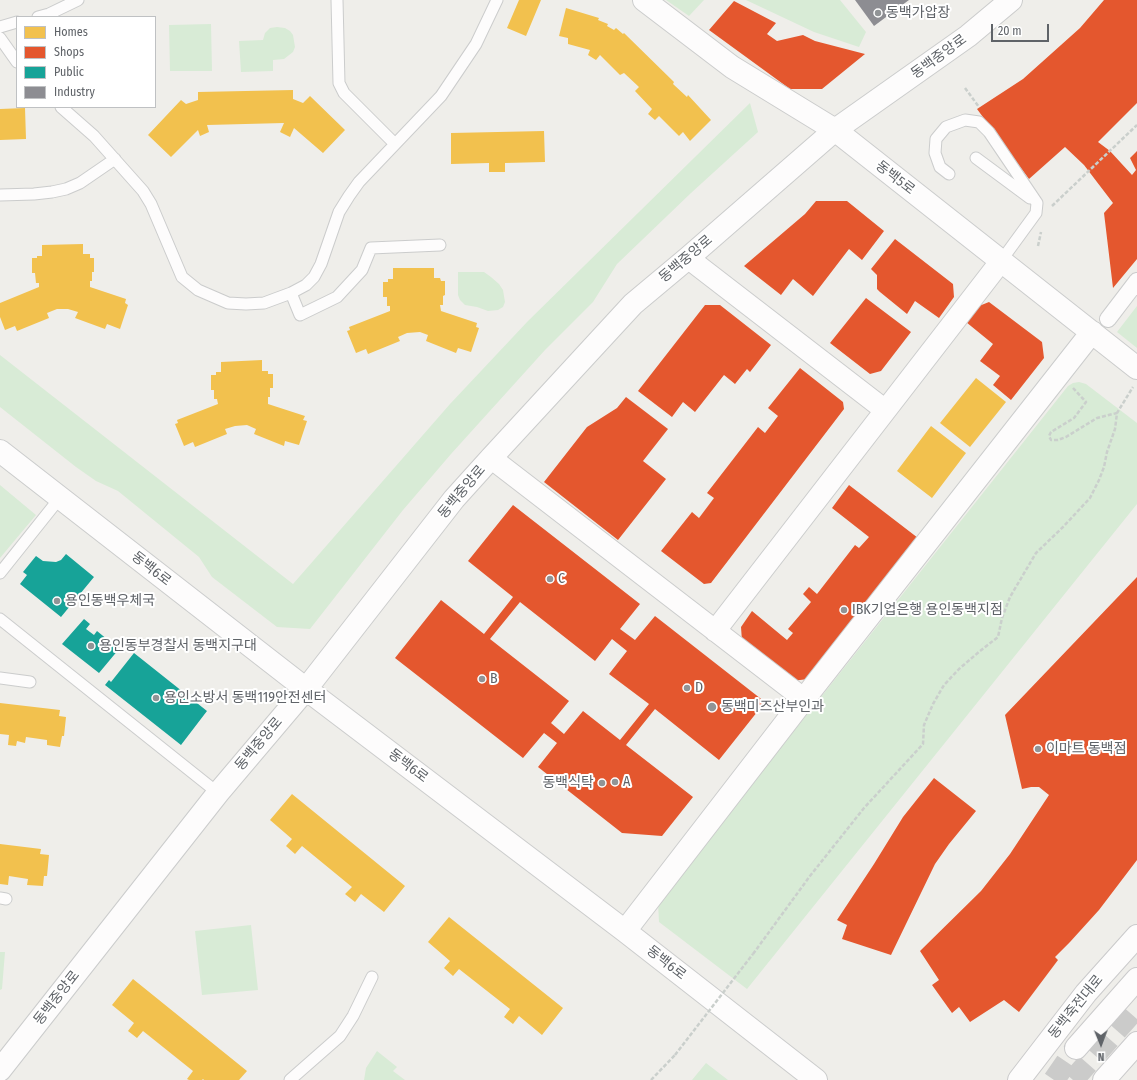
<!DOCTYPE html>
<meta charset="utf-8">
<style>
body{margin:0}
#map{position:relative;width:1137px;height:1080px;overflow:hidden;background:#efeeea;font-family:"Fira Sans Condensed",sans-serif}
canvas{display:block}
.legend{position:absolute;left:16px;top:16px;width:140px;height:92px;box-sizing:border-box;background:#fff;border:1px solid #bfc1c3;margin:0;padding:5px 7px;list-style:none;font-size:12px;color:#5f6368}
.legend li{display:flex;align-items:center;gap:8px;height:20px}
.legend b{width:20px;border:1px solid #bfc1c3}
.north{position:absolute;left:1081px;top:1024px;width:40px;height:40px;-webkit-text-stroke:3px #fff;paint-order:stroke;rotate:179deg;font-size:11px;font-weight:700;line-height:16px;text-align:center;color:#5f6368}
.north::after{content:'';display:block;margin:auto;width:14px;height:18px;background:#5f6368;clip-path:polygon(50% 0,100% 100%,50% 72%,0 100%)}
.scale{position:absolute;left:991px;top:24px;width:58px;height:18px;box-sizing:border-box;border:2px solid #5f6368;border-top:0;padding-left:5px;font-size:12px;line-height:14px;white-space:nowrap;color:#5f6368;-webkit-text-stroke:3px #fff;paint-order:stroke}
</style>
<div id="map">
<canvas width="1137" height="1080"></canvas>
<ul class="legend">
<li><b style="height:11px;background:#f2c14e"></b>Homes</li>
<li><b style="height:11px;background:#e4572e"></b>Shops</li>
<li><b style="height:11px;background:#17a398"></b>Public</li>
<li><b style="height:11px;background:#8d8d92"></b>Industry</li>
</ul>
<div class="north">N</div>
<div class="scale">20 m</div>
</div>
<script>
const context = document.querySelector('canvas').getContext('2d');
context.lineJoin = 'round';
function fillPath(path, color) { context.fillStyle = color; context.fill(path, 'evenodd'); }
const poly = rows => new Path2D(rows.map(r => 'M' + r).join(''));
function stroke(path, color, width, dash) { context.strokeStyle = color; context.lineWidth = width; context.lineCap = dash ? 'butt' : 'round'; context.setLineDash(dash || []); context.stroke(path); }
function label(font, color, halo, rows, align = 'center') {
  context.font = font + ' "Fira Sans Condensed","Noto Sans KR",sans-serif'; context.lineWidth = 4; context.setLineDash([]); context.textBaseline = 'middle'; context.strokeStyle = halo; context.fillStyle = color; for (const [text, x, y, turn = 0] of rows) {
    context.save(); context.translate(x, y); context.rotate((+turn || 0) * Math.PI / 180); context.textAlign = isNaN(turn) ? turn : align; if (halo) context.strokeText(text, 0, 0); context.fillText(text, 0, 0); context.restore();
  }
}
fillPath(poly([
 [666,0,704,0,689,16],
 [746,0,840,0,866,32,859,47,814,32],
 [211,24,212,71,170,71,169,25],
 [277,27,285,28,290,31,293,35,295,47,293,52,284,59,273,60,273,71,241,72,239,41,263,40,265,33,270,28],
 [750,103,758,132,691,193,617,264,593,302,545,350,451,454,403,510,310,629,277,627,212,577,199,557,118,491,96,481,76,467,0,407,0,355,293,584,450,404,528,321],
 [458,272,484,272,491,277,499,284,503,290,505,302,503,307,498,310,488,311,477,307,465,305,460,300,458,295],
 [1137,306,1137,348,1117,332],
 [1079,382,1086,384,1137,423,1137,504,747,989,659,922,658,902,1068,386,1073,383],
 [0,485,36,515,0,558],
 [251,925,258,990,202,995,195,931],
 [0,952,5,952,2,989,0,990],
 [377,1051,397,1067,393,1071,405,1080,364,1080,366,1068],
 [706,1063,728,1080,692,1080]
]), '#d8ebd6');
fillPath(poly([
 [519,0,541,0,526,36,507,28],
 [566,8,599,18,598,20,608,24,607,26,614,30,616,28,623,34,624,33,674,82,673,84,687,97,688,95,711,120,690,141,683,132,679,136,659,116,655,120,648,114,652,109,635,91,639,87,624,73,620,75,600,55,596,60,588,55,590,50,568,44,568,38,559,36],
 [293,90,293,99,303,103,310,96,345,130,323,153,294,128,290,137,280,132,284,123,207,125,209,132,200,136,198,130,171,157,148,135,181,100,186,104,198,100,198,92],
 [25,108,26,139,0,140,0,109],
 [544,131,545,162,505,163,505,172,489,172,489,163,451,164,451,133],
 [83,244,83,254,90,254,90,258,94,258,94,272,92,272,92,281,90,281,90,287,126,299,125,303,128,305,120,329,107,324,105,329,75,318,78,312,68,309,57,309,47,313,49,318,17,331,15,326,5,330,0,317,0,303,39,287,39,283,36,283,35,273,32,273,32,258,37,258,37,256,42,256,42,245],
 [393,268,434,268,434,278,440,278,441,281,445,281,445,295,443,296,443,305,440,305,441,311,477,323,476,327,479,328,471,352,458,348,456,353,426,341,428,335,420,332,407,333,398,337,400,341,368,354,366,349,356,353,347,331,350,330,349,327,390,311,390,306,387,306,387,297,383,297,383,282,388,282,388,279,393,279],
 [262,360,262,371,268,371,268,374,273,374,273,388,270,388,270,397,268,397,268,404,305,416,303,420,307,421,299,445,285,441,284,446,254,434,256,429,247,425,235,426,225,429,227,434,195,447,193,442,184,446,175,424,178,423,177,420,218,404,217,399,214,399,214,390,211,390,211,375,216,375,216,372,221,372,221,362],
 [976,378,1006,402,970,447,940,423],
 [931,426,966,453,932,498,897,471],
 [0,703,60,710,59,716,66,717,64,736,62,736,60,747,47,745,47,740,26,737,25,743,17,741,16,746,8,745,9,735,0,734],
 [292,794,405,886,384,912,361,894,355,902,345,894,352,887,302,846,295,854,286,846,292,839,270,820],
 [0,844,41,849,40,854,49,855,47,876,44,876,43,886,27,885,28,879,9,876,8,885,0,884],
 [449,917,563,1008,542,1035,519,1016,513,1024,504,1017,510,1009,459,969,453,976,444,968,450,961,428,942],
 [133,979,247,1071,239,1080,204,1080,203,1079,202,1080,189,1080,187,1079,193,1071,143,1031,137,1038,128,1031,134,1023,112,1005]
]), '#f2c14e');
fillPath(poly([
 [1104,0,1137,0,1137,103,1098,142,1110,151,1132,175,1136,170,1130,158,1137,151,1137,259,1113,288,1104,213,1113,203,1084,165,1065,147,1029,179,977,109,1023,79,1080,28],
 [734,1,776,23,767,34,777,41,803,35,815,41,865,54,822,89,790,89,709,30],
 [816,201,847,201,884,231,862,260,849,249,813,296,793,279,781,295,744,266,805,214],
 [895,239,953,284,954,297,939,318,915,301,907,314,880,292,877,289,877,275,871,269],
 [866,298,911,332,881,371,870,374,830,343],
 [989,302,1042,342,1044,358,1011,400,993,385,1000,376,980,361,993,344,966,322,979,306],
 [705,305,720,305,771,345,750,372,747,369,735,384,724,375,695,412,683,402,672,417,638,391],
 [800,368,843,402,844,409,711,583,704,584,661,551,692,512,699,518,714,498,707,493,758,427,765,433,778,416,768,408],
 [626,397,668,429,643,461,666,479,618,540,544,482,587,427,617,408],
 [849,485,918,538,808,679,792,681,742,641,741,627,752,611,787,640,793,633,788,629,811,602,803,594,809,587,817,594,855,545,859,548,869,537,832,508],
 [513,505,640,604,620,629,635,640,655,616,765,702,719,760,655,709,626,745,693,797,662,836,622,833,538,767,557,743,544,733,523,758,395,658,441,600,484,634,513,597,468,561],
 [520,602,595,661,612,639,627,651,609,674,649,704,620,740,583,711,564,734,551,723,569,701,490,639],
 [1137,577,1137,860,1099,910,1070,942,1055,957,1058,960,1019,1012,1004,1000,970,1022,959,1007,952,1013,932,985,939,980,920,951,981,891,1010,854,1049,795,1039,787,1031,787,1022,789,1005,715],
 [934,778,976,811,949,844,935,864,891,955,842,939,847,925,837,920,874,864,903,817]
]), '#e4572e');
fillPath(poly([
 [66,554,94,577,61,617,20,584,27,575,23,572,36,556,43,561,56,562,61,560],
 [84,619,90,624,86,629,94,635,97,631,119,649,99,673,62,644],
 [134,653,207,711,181,745,105,685,109,680,111,682]
]), '#17a398');
fillPath(poly([
 [855,0,909,0,874,26]
]), '#8d8d92');
stroke(poly([
 [1054,1080,1076,1048],
 [1073,1080,1137,1007]
]), '#cbcbca', 22, [22, 11]);
const service = poly([
 [337,0,339,83,344,93,395,144],
 [38,17,49,14,78,0],
 [0,27,17,22],
 [0,38,17,62],
 [61,107,94,136,143,191,151,204,182,277,198,290,228,303,246,304,264,303,291,293,306,285,314,277,321,264,339,212,349,196,359,182,441,96,476,44,497,0],
 [976,158,1030,198],
 [949,174,940,167,935,153,936,139,946,127,965,120,979,122,989,132,1037,203,1036,213,1001,261],
 [0,195,34,194,52,192,66,189,80,183,115,159],
 [291,293,300,315,337,297,362,270,371,248,440,245],
 [0,573,59,499],
 [0,619,218,793],
 [0,678,30,682],
 [0,898,6,899],
 [290,1080,340,1036,353,1016,372,977]
]);
const pedestrian = poly([
 [1108,319,1137,281]
]);
const minor = poly([
 [688,258,885,410],
 [491,458,804,699],
 [715,631,1001,261]
]);
const tertiary = poly([
 [644,0,732,67,835,130,1137,368],
 [0,451,306,689,625,931,816,1080],
 [625,931,804,699,1092,332],
 [0,1070,218,793,306,689,454,499,491,458,633,304,688,258,835,130,968,36,1011,0]
]);
const secondary = poly([
 [1076,1048,1137,979],
 [1019,1080,1086,993,1137,936],
 [1104,1080,1137,1043]
]);
stroke(service, '#cbcccc', 13);
stroke(pedestrian, '#cbcccc', 18);
stroke(minor, '#cbcccc', 23);
stroke(tertiary, '#cbcccc', 24);
stroke(secondary, '#cacacb', 24);
stroke(poly([
 [965,88,979,107],
 [1052,206,1137,125],
 [1038,246,1041,232],
 [1073,388,1086,402,1074,418,1051,432,1049,436,1051,440,1058,440,1066,437,1097,418,1117,413],
 [753,954,810,876,864,808,923,744,924,725,933,704,944,685,959,669,980,651,998,637,1002,618,1010,597,1036,553,1063,527,1090,498,1099,480,1104,467,1107,452,1115,429,1117,413,1133,387],
 [651,1080,675,1055]
]), '#cacfcc', 2.5, [4, 2]);
stroke(service, '#fdfcfc', 11);
stroke(pedestrian, '#fdfcfc', 16);
stroke(minor, '#fdfcfc', 21);
stroke(tertiary, '#fdfcfc', 22);
stroke(secondary, '#fdfcfc', 22);
stroke(poly([
 [675,1055,753,954]
]), '#cacfcc', 2.5, [4, 2]);
for (const [x, y, r, color] of [
 [878,13,4,"#919496"],
 [550,579,4,"#919496"],
 [57,601,4,"#919496"],
 [844,610,4,"#919496"],
 [91,646,4,"#919496"],
 [482,679,4,"#919496"],
 [687,688,4,"#919496"],
 [156,698,4,"#919496"],
 [712,707,5,"#919496"],
 [1038,749,4,"#919496"],
 [615,782,4,"#919496"],
 [602,783,4,"#919496"]
]) { const dot = new Path2D(); dot.arc(x, y, r, 0, 2 * Math.PI); context.fillStyle = color; context.fill(dot); stroke(dot, '#fff', 1.5); }
label('14px', '#5f6368', '#fff', [
 ["동백가압장",886,13],
 ["C",558,579],
 ["용인동백우체국",65,601],
 ["IBK기업은행 용인동백지점",852,610],
 ["용인동부경찰서 동백지구대",99,646],
 ["B",490,679],
 ["D",695,688],
 ["용인소방서 동백119안전센터",164,698],
 ["동백미즈산부인과",721,707],
 ["이마트 동백점",1046,749],
 ["A",623,782],
 ["동백식탁",594,783,"right"]
], 'left');
label('14px', '#5f6368', '#fff', [
 ["동백중앙로",939,57,-36],
 ["동백5로",895,178,38],
 ["동백중앙로",686,259,-40],
 ["동백중앙로",462,492,-50],
 ["동백6로",151,569,38],
 ["동백중앙로",259,744,-50],
 ["동백6로",408,766,37],
 ["동백6로",666,963,38],
 ["동백중앙로",57,998,-52],
 ["동백죽전대로",1076,1007,-51]
]);
</script>
